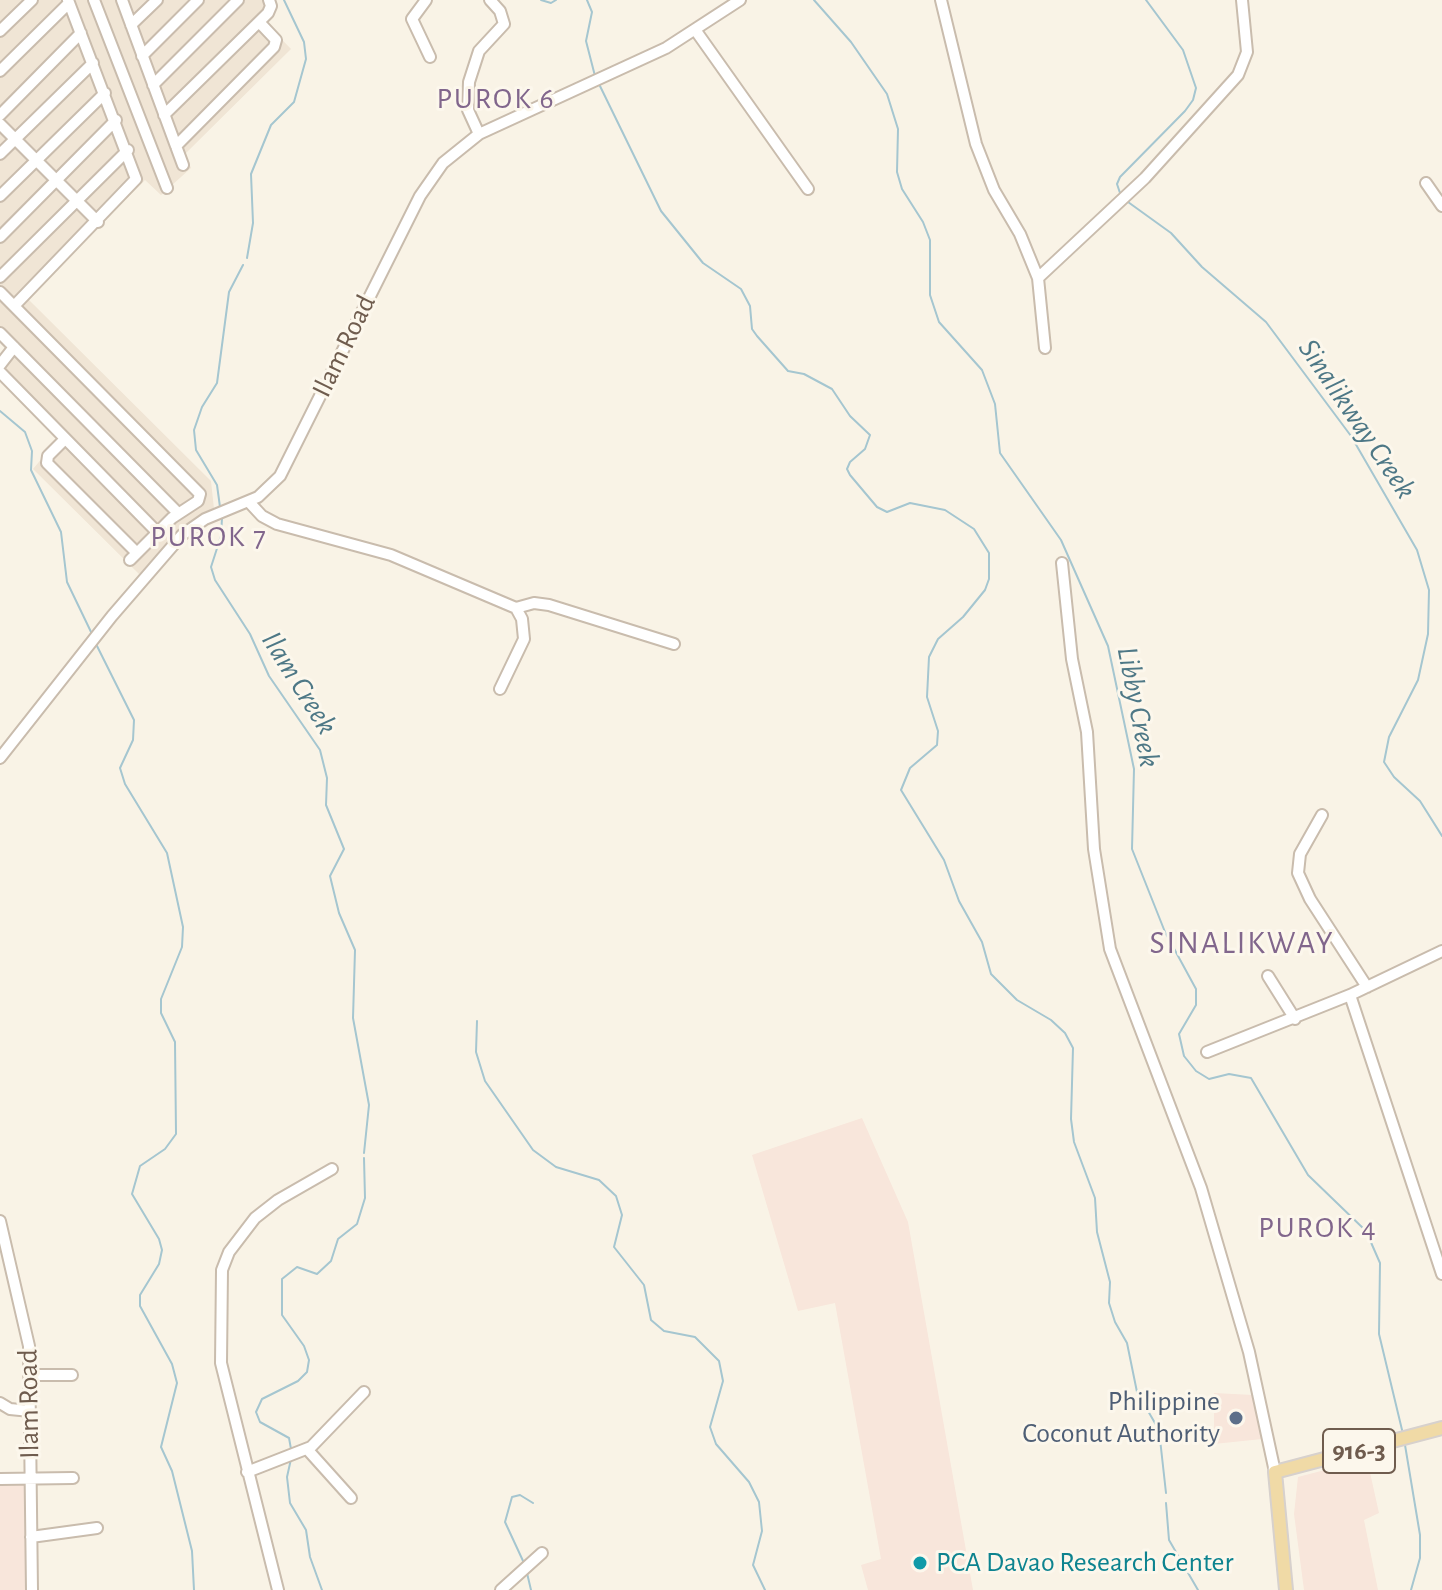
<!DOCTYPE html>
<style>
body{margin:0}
canvas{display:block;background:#f9f3e6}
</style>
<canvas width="1442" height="1590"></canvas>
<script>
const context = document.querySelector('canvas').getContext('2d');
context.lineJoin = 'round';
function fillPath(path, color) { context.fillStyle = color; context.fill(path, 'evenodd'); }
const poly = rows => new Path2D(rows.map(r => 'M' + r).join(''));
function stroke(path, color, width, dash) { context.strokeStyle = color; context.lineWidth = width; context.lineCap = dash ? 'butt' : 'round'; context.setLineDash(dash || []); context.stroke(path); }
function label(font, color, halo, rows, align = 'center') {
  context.font = font + ' "Alegreya Sans",sans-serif'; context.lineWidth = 6; context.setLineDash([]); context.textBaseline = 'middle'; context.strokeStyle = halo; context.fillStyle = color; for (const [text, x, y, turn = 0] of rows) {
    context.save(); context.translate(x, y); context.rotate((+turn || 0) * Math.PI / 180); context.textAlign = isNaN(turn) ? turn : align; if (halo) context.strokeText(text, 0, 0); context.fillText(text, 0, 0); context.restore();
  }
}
fillPath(poly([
 [0,0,273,0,278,6,264,21,291,49,185,154,191,168,161,195,145,180,28,299,211,481,214,509,176,534,139,574,33,469,58,439,0,381,0,356,9,347,0,338]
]), '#f0e5d5');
fillPath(poly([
 [862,1118,908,1222,973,1590,868,1590,861,1565,881,1559,835,1303,798,1311,752,1155],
 [1214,1393,1253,1395,1262,1439,1214,1444],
 [1367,1459,1379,1513,1364,1520,1378,1590,1304,1590,1294,1514,1298,1477],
 [0,1482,25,1482,25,1590,0,1590]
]), '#f8e6db');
stroke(poly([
 [541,0,551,3,556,0],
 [587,0,592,12,586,41,595,76],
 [814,0,851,42,887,94,898,129,897,172,902,189,923,222,930,240,930,295,939,322,982,370,995,404,1000,453,1061,540,1108,646,1134,769,1132,849,1165,932,1196,989,1196,1005,1179,1034,1184,1056,1196,1071,1209,1079,1229,1074,1251,1078,1308,1175,1366,1231,1380,1263,1379,1334,1403,1434],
 [599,84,661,211,703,263,741,289,750,306,752,329,757,336,788,371,804,374,832,389,850,416,870,435,865,449,850,462,847,469,850,475,877,507,887,512,910,503,945,510,974,529,989,553,989,579,985,590,963,617,938,639,929,657,927,697,938,731,937,745,910,768,901,790,944,860,959,901,982,942,991,974,1017,1000,1051,1020,1065,1033,1073,1048,1071,1119,1074,1142,1095,1198,1097,1232,1110,1282,1109,1303,1115,1322,1127,1343,1137,1392,1159,1430,1166,1493],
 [1120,193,1117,184,1120,177,1185,111,1193,100,1196,88,1183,50,1146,0],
 [1128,202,1171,233,1202,267,1266,322,1351,436,1417,550,1429,590,1428,634,1418,680,1389,737,1384,762,1394,777,1420,801,1442,836],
 [247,258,253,223,251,174,271,125,294,102,306,59,304,42,284,0],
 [0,411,25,432,32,451,31,470,61,532,67,582,92,634],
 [220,507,217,485,196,450,194,430,202,407,217,383,229,292,243,265],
 [222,518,221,536,211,567,215,580,250,634,269,676,320,750,327,778,326,805,344,849,330,876,339,913,355,950,353,1018,369,1105,364,1153],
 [96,644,134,720,133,740,120,768,125,784,167,853,183,927,182,947,161,999,161,1013,175,1042,176,1134,165,1149,140,1166,132,1194,159,1239,162,1250,159,1264,140,1295,140,1306,172,1364,177,1383,161,1447,172,1471,192,1551,194,1590],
 [477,1021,476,1052,485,1081,533,1150,556,1167,599,1180,616,1196,622,1215,614,1247,644,1285,651,1320,664,1331,695,1337,719,1361,723,1381,710,1427,716,1444,749,1482,759,1502,762,1531,753,1565,765,1590],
 [1405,1445,1420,1535,1420,1558,1411,1590],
 [291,1449,289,1438,260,1422,256,1412,262,1399,298,1381,307,1372,309,1360,304,1346,282,1315,282,1279,297,1267,317,1274,331,1261,338,1239,357,1224,365,1198,364,1158],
 [291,1459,287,1477,290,1503,306,1530,310,1557,322,1590],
 [1166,1503,1169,1540,1198,1590],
 [524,1563,505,1522,512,1497,520,1495,533,1503],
 [527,1573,531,1590]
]), '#a5c6d0', 2);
const minor = poly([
 [94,0,167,188],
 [122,0,183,165],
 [426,0,412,19,430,57],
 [941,0,976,144,994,190,1020,234,1038,278,1045,348],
 [131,25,157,0],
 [0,31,32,0],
 [696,31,808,189],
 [142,56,198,0],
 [0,71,69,3],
 [153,85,238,0],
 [0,115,81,33],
 [164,115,268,13,271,6,269,0],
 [0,124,98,222],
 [479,134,468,110,469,82,479,51,504,24,500,11,490,0],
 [176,146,274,47,276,40,259,22],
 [0,154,93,63],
 [1426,183,1442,206],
 [0,196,105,93],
 [0,237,116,120],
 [0,277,128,150],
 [1038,278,1145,178,1238,75,1247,52,1242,0],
 [0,292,200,494,198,501,172,518,130,560],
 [14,306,136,179,68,0],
 [0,333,178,513],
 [0,365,14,347],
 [0,372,157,532],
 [65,439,48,456,47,463,137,553],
 [249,502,262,516,277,524,391,555,516,608,522,619,524,639,500,689],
 [1062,563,1072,659,1087,732,1094,849,1110,949,1201,1188,1249,1352,1275,1472],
 [516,608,534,603,549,605,674,644],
 [0,758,112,616,182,535,205,519,258,497,280,476,420,196,443,163,479,134,666,48,740,0],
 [1322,815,1300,854,1298,873,1310,899,1367,987],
 [1268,976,1295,1019],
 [1350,995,1442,1274],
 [1207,1052,1350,995,1442,951],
 [0,1221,29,1346,32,1590],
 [29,1375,72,1375],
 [0,1403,10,1409,30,1411],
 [307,1449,351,1498],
 [247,1472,311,1447,364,1392],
 [0,1479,73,1478],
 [31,1537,97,1528],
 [278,1590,221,1363,222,1270,229,1252,255,1218,278,1200,332,1169],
 [501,1590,542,1553]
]);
const major = poly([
 [1286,1590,1275,1472,1442,1428]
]);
stroke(minor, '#c9bcad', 14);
stroke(major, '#d7d1cd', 16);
stroke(minor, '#fff', 10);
stroke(major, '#f0daa6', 12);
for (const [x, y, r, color] of [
 [1236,1418,8,"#5c6f8a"],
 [920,1563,8,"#0f9aa8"]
]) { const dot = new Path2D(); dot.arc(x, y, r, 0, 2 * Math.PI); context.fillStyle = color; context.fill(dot); stroke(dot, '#fcf7ec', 3); }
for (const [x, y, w] of [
 [1359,1451,72]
]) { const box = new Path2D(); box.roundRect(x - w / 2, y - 22, w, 44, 6); context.fillStyle = '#fcf7ec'; context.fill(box); stroke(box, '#6f5c4e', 2); }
label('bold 26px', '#6f5c4e', null, [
 ["916-3",1359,1451]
]);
label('28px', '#6f5c4e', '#fcf7ec', [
 ["Ilam Road",344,346,-64],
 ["Ilam Road",29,1404,-91]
]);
label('28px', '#4e5e75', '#fcf7ec', [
 ["Philippine",1220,1402],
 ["Coconut Authority",1220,1434]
], 'right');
label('28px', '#0d838f', '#fcf7ec', [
 ["PCA Davao Research Center",936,1563]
], 'left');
context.letterSpacing = '2px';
label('30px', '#81668c', '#fcf7ec', [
 ["PUROK 6",496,99],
 ["PUROK 7",209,537],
 ["PUROK 4",1318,1228]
]);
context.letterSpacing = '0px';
label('italic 30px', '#4e7886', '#fcf7ec', [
 ["Sinalikway Creek",1357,419,56],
 ["Ilam Creek",299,683,58],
 ["Libby Creek",1138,707,79]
]);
context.letterSpacing = '2px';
label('32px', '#81668c', '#fcf7ec', [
 ["SINALIKWAY",1242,943]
]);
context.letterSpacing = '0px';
</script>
